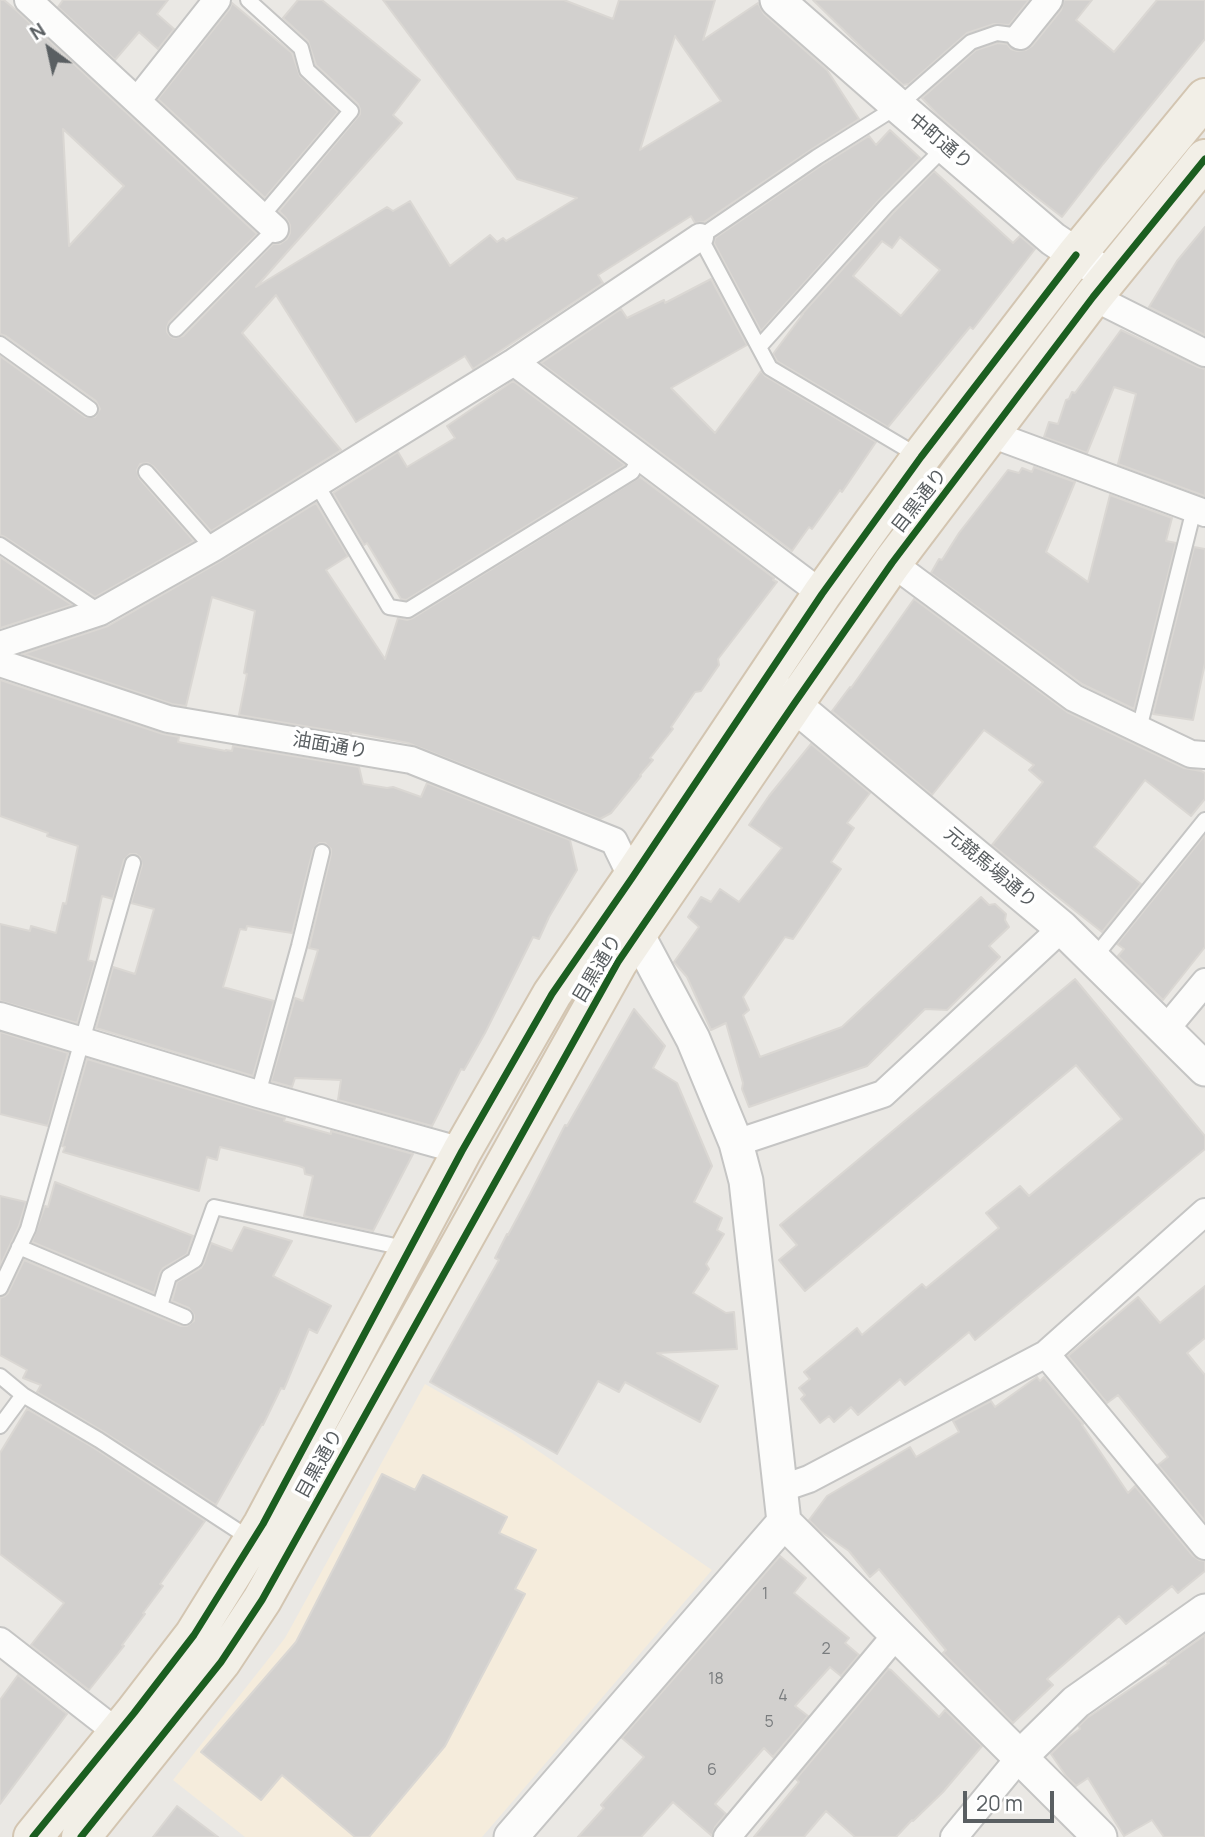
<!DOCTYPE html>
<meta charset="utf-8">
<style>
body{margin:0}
#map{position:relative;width:1205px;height:1837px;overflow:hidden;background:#eae8e4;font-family:Manrope,sans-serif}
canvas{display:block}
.north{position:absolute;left:14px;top:14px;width:70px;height:70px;-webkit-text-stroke:5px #fff;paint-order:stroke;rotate:327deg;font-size:19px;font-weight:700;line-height:28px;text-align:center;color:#5a5f62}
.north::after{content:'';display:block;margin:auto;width:24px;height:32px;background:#5a5f62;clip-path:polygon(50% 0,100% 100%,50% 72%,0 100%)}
.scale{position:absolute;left:963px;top:1791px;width:91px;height:32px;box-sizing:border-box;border:4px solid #5a5f62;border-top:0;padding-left:9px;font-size:21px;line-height:24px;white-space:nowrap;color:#5a5f62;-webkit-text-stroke:5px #fff;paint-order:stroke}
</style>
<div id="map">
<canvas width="1205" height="1837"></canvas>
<div class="north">N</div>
<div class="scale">20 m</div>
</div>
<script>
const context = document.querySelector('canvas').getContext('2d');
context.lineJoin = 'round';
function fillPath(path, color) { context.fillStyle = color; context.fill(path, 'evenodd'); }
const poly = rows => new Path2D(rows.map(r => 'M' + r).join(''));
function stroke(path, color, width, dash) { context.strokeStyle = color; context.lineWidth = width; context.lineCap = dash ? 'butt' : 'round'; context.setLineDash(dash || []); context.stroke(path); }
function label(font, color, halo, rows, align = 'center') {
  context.font = font + ' Manrope,"Noto Sans JP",sans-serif'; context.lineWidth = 7; context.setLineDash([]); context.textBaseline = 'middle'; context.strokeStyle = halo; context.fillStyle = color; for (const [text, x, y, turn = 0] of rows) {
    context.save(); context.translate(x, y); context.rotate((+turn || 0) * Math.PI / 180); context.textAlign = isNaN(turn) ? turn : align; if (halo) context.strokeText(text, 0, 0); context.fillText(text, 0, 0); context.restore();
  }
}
fillPath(poly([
 [425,1384,512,1433,712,1570,482,1837,245,1837,173,1780,285,1638]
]), '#f5ecdc');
const building = poly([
 [0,0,4,0,17,11,257,234,169,322,167,327,167,332,170,336,174,338,183,336,273,244,280,244,287,239,290,233,290,225,286,218,279,211,360,114,360,109,358,104,316,65,308,41,283,18,298,0,322,0,420,80,393,115,402,123,256,287,387,207,393,211,410,201,450,266,490,235,497,242,503,238,506,241,577,198,517,179,383,0,564,0,613,19,619,0,715,0,703,40,758,3,764,14,827,70,859,119,812,149,704,222,695,223,691,216,598,275,603,283,473,369,465,356,356,422,276,295,242,333,341,450,211,531,153,466,148,463,140,464,137,470,139,478,194,541,95,597,5,537,0,535,0,356,85,417,95,417,100,409,96,401,6,336,0,334,0,0],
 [675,36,721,101,640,150,675,36],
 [63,129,124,186,69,246,63,129],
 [63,0,168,0,157,14,174,29,158,49,139,32,115,60,58,7,63,0],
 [813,0,1029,0,1009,25,994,24,967,33,909,84,903,85,863,49,813,0],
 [1064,0,1092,0,1076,20,1114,52,1157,0,1205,0,1205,39,1103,164,1062,217,1013,179,937,114,922,98,976,50,998,43,1007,44,1011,49,1017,51,1026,50,1032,46,1061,10,1064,0],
 [232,3,292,53,300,76,338,112,265,198,158,99,229,10,232,3],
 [890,130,920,158,879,200,761,331,714,243,715,238,822,165,869,136,876,145,890,130],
 [934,171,1013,243,1020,236,1035,249,973,329,970,327,888,427,777,361,773,354,803,314,801,315,893,213,934,171],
 [900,237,940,270,901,316,853,276,882,241,892,248,900,237],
 [1205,227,1205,335,1149,307,1177,261,1205,227],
 [711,279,747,345,671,388,715,433,761,371,765,376,876,442,842,492,840,490,812,529,809,527,792,551,541,363,621,309,627,318,664,300,665,303,711,279],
 [1121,330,1198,367,1205,369,1205,496,1118,464,1136,394,1114,387,1087,453,1044,437,1049,422,1058,424,1066,400,1069,399,1072,392,1075,393,1121,330],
 [513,381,625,465,406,600,401,599,367,543,364,545,333,493,398,452,407,467,455,438,447,426,513,381],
 [1034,467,1075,482,1046,552,1088,582,1110,495,1172,518,1166,541,1176,543,1134,709,1082,684,931,573,939,559,942,560,959,533,1008,470,1019,473,1022,468,1032,472,1034,467],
 [640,477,774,578,773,580,777,582,718,659,719,665,701,691,695,692,671,727,673,729,650,758,653,760,640,775,641,776,611,813,600,819,408,743,350,732,351,734,239,715,247,674,244,673,255,611,212,597,186,706,172,704,23,654,108,626,221,561,316,503,348,556,326,570,385,659,398,618,407,620,413,618,640,477],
 [1194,547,1205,549,1205,663,1193,720,1153,714,1194,547],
 [0,557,72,605,0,628,0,557],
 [914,599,1067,712,1184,768,1201,771,1205,773,1205,799,1191,816,1145,780,1094,847,1141,884,1102,932,992,845,1043,782,1029,770,1034,765,984,730,932,795,832,711,850,687,851,688,914,599],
 [0,680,163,734,179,737,178,742,226,751,226,750,232,751,233,746,359,767,363,784,387,788,393,787,421,797,427,783,570,840,577,870,549,917,539,939,533,937,485,1033,464,1070,461,1069,432,1126,338,1100,341,1080,295,1078,292,1087,271,1081,295,998,303,1001,318,950,309,948,331,854,331,849,325,843,319,843,313,850,292,933,247,926,246,930,240,929,223,987,274,1001,253,1076,96,1028,113,967,135,974,154,909,131,903,142,865,140,857,136,854,130,854,124,860,113,899,102,896,88,960,95,962,77,1023,0,1001,0,924,30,931,31,926,56,933,63,903,66,904,78,846,47,836,48,833,0,816,0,680],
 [811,744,870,793,847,823,854,828,831,862,841,869,793,939,785,937,743,997,749,1010,743,1015,760,1057,842,1027,981,897,989,905,995,904,1006,914,1005,920,1009,927,989,946,1000,957,947,1010,925,1009,867,1066,749,1107,742,1089,743,1083,726,1023,711,1030,687,977,674,962,699,927,688,917,701,897,711,902,720,889,739,902,782,848,749,825,769,796,811,744],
 [1205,835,1205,947,1163,1000,1118,956,1124,949,1117,944,1205,835],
 [1075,979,1205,1136,1205,1149,975,1340,969,1332,905,1385,900,1379,858,1415,851,1407,834,1422,829,1416,820,1423,801,1399,805,1395,799,1388,810,1379,804,1372,857,1328,862,1335,922,1284,926,1288,999,1228,986,1213,1020,1186,1029,1196,1122,1119,1076,1065,805,1291,779,1260,797,1245,780,1225,1075,979],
 [634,1009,665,1046,653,1068,677,1083,712,1166,694,1202,722,1218,717,1230,724,1234,706,1264,709,1269,693,1293,726,1313,734,1312,737,1349,657,1353,718,1386,700,1422,625,1382,619,1392,598,1381,557,1454,430,1382,499,1260,495,1258,507,1234,508,1235,530,1194,565,1125,567,1126,634,1009],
 [0,1032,68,1053,48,1126,0,1114,0,1032],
 [87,1059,285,1118,284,1121,331,1134,331,1131,413,1154,373,1231,304,1216,313,1176,305,1174,304,1168,299,1166,220,1147,217,1160,207,1157,199,1191,63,1152,65,1147,62,1146,87,1059],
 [55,1182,193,1236,187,1254,163,1268,160,1273,154,1293,32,1242,45,1206,48,1207,55,1182],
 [0,1196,26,1202,19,1226,0,1266,0,1196],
 [244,1227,292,1241,273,1276,331,1306,317,1333,309,1329,284,1389,281,1388,263,1425,262,1424,216,1505,104,1432,37,1392,41,1385,23,1378,27,1370,0,1355,0,1298,5,1296,8,1293,24,1260,181,1326,187,1326,194,1321,194,1315,189,1308,172,1301,177,1282,201,1268,204,1263,211,1243,232,1251,244,1227],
 [1205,1286,1205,1338,1187,1353,1205,1375,1205,1521,1158,1465,1168,1457,1118,1395,1107,1403,1068,1356,1138,1297,1160,1323,1205,1286],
 [1037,1377,1040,1381,1044,1377,1083,1424,1082,1425,1128,1493,1135,1486,1193,1556,1199,1560,1205,1561,1205,1571,1178,1593,1172,1586,1126,1624,1119,1616,1047,1679,1053,1685,1013,1723,943,1653,946,1650,879,1569,870,1577,849,1551,820,1531,809,1520,827,1496,910,1447,916,1457,959,1432,953,1421,991,1401,995,1407,1037,1377],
 [27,1409,94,1448,205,1521,160,1584,163,1586,143,1613,145,1614,122,1645,124,1646,89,1690,31,1645,64,1603,0,1554,0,1453,27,1409],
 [382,1474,415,1490,423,1475,507,1517,499,1533,536,1550,515,1589,525,1594,445,1746,369,1837,355,1837,282,1775,261,1800,201,1752,296,1642,382,1474],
 [780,1556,806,1578,794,1593,849,1638,845,1643,859,1655,841,1676,830,1667,795,1706,808,1716,773,1757,764,1748,715,1804,726,1814,715,1827,712,1836,673,1802,641,1837,578,1837,604,1808,601,1805,644,1757,622,1738,780,1556],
 [1205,1635,1205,1837,1164,1837,1152,1820,1124,1836,1088,1778,1076,1786,1066,1776,1051,1754,1067,1738,1080,1729,1079,1726,1087,1718,1169,1663,1167,1662,1205,1635],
 [888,1669,891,1670,939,1717,945,1710,982,1746,943,1792,913,1821,912,1820,896,1837,855,1837,826,1811,804,1837,754,1837,799,1782,796,1779,888,1669],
 [18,1675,67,1714,0,1804,0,1700,18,1675],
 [177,1806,218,1837,153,1837,177,1806]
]);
fillPath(building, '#d2d0ce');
stroke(building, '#dad7d3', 2);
const service = poly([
 [248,0,301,48,307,70,351,111,262,216],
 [176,329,275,229],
 [0,344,90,409],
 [759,347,886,206,945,147],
 [920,457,770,368,700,237,817,157,898,106,971,42,997,33,1020,36],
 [146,472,213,548],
 [317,485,389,607,408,610,632,472,640,457],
 [0,545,100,612],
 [1139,729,1194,509],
 [1093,959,1205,820],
 [258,1094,299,946,322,852],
 [19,1247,185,1317],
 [0,1288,28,1229,133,863],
 [160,1306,169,1276,195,1260,214,1207,409,1249],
 [0,1376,23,1395],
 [0,1426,23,1395,99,1440,252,1540]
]);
const minor = poly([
 [28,0,275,229],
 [1020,36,1049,0],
 [137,101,217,0],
 [1093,297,1205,353],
 [514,362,822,594],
 [991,434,1205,513],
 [892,563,1074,698,1191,754,1205,755],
 [0,645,100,612,213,548,514,362,700,237],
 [0,663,168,719,411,760,614,841,632,878],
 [0,1016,258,1094,462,1151],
 [1165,1030,1205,982],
 [736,1143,883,1094,1062,928],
 [1046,1354,1205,1546],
 [780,1489,809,1479,1046,1354,1205,1212],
 [0,1641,118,1733],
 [727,1837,896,1635],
 [954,1837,1020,1757]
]);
const tertiary = poly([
 [777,0,898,106,1053,239,1099,270],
 [774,688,1062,928,1205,1069],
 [635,911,637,934,693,1039,736,1143,746,1181,784,1522,1100,1837],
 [1020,1757,1076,1702,1205,1611],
 [511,1837,784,1522]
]);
const primary = poly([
 [33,1837,134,1713,194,1635,263,1524,462,1151,552,994,632,878,822,594,870,527,921,457,1076,255,1205,98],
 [81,1837,221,1662,262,1600,618,962,637,934,794,704,892,563,1093,297,1205,159]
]);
stroke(service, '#c5c5c4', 18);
stroke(minor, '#c5c5c4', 30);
stroke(tertiary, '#c5c5c4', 37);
stroke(primary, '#d3c5b1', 42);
stroke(service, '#fcfcfb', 14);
stroke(minor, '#fcfcfb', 26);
stroke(tertiary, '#fcfcfb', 33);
stroke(primary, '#f2efe7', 38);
stroke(poly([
 [33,1837,134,1713,194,1635,263,1524,462,1151,552,994,632,878,822,594,921,457,1076,255],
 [81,1837,221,1662,262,1600,618,962,637,934,794,704,892,563,1093,297,1205,159]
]), '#1b5e20', 7);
label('16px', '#797c7e', null, [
 ["1",765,1595],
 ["2",826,1650],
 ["18",716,1680],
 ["4",783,1697],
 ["5",769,1723],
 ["6",712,1771]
]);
label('19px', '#5a5f62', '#fff', [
 ["中町通り",940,142,40],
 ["目黒通り",920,501,-52],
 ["油面通り",330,746,10],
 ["元競馬場通り",990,868,40],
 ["目黒通り",598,969,-59],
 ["目黒通り",320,1464,-61]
]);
</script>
